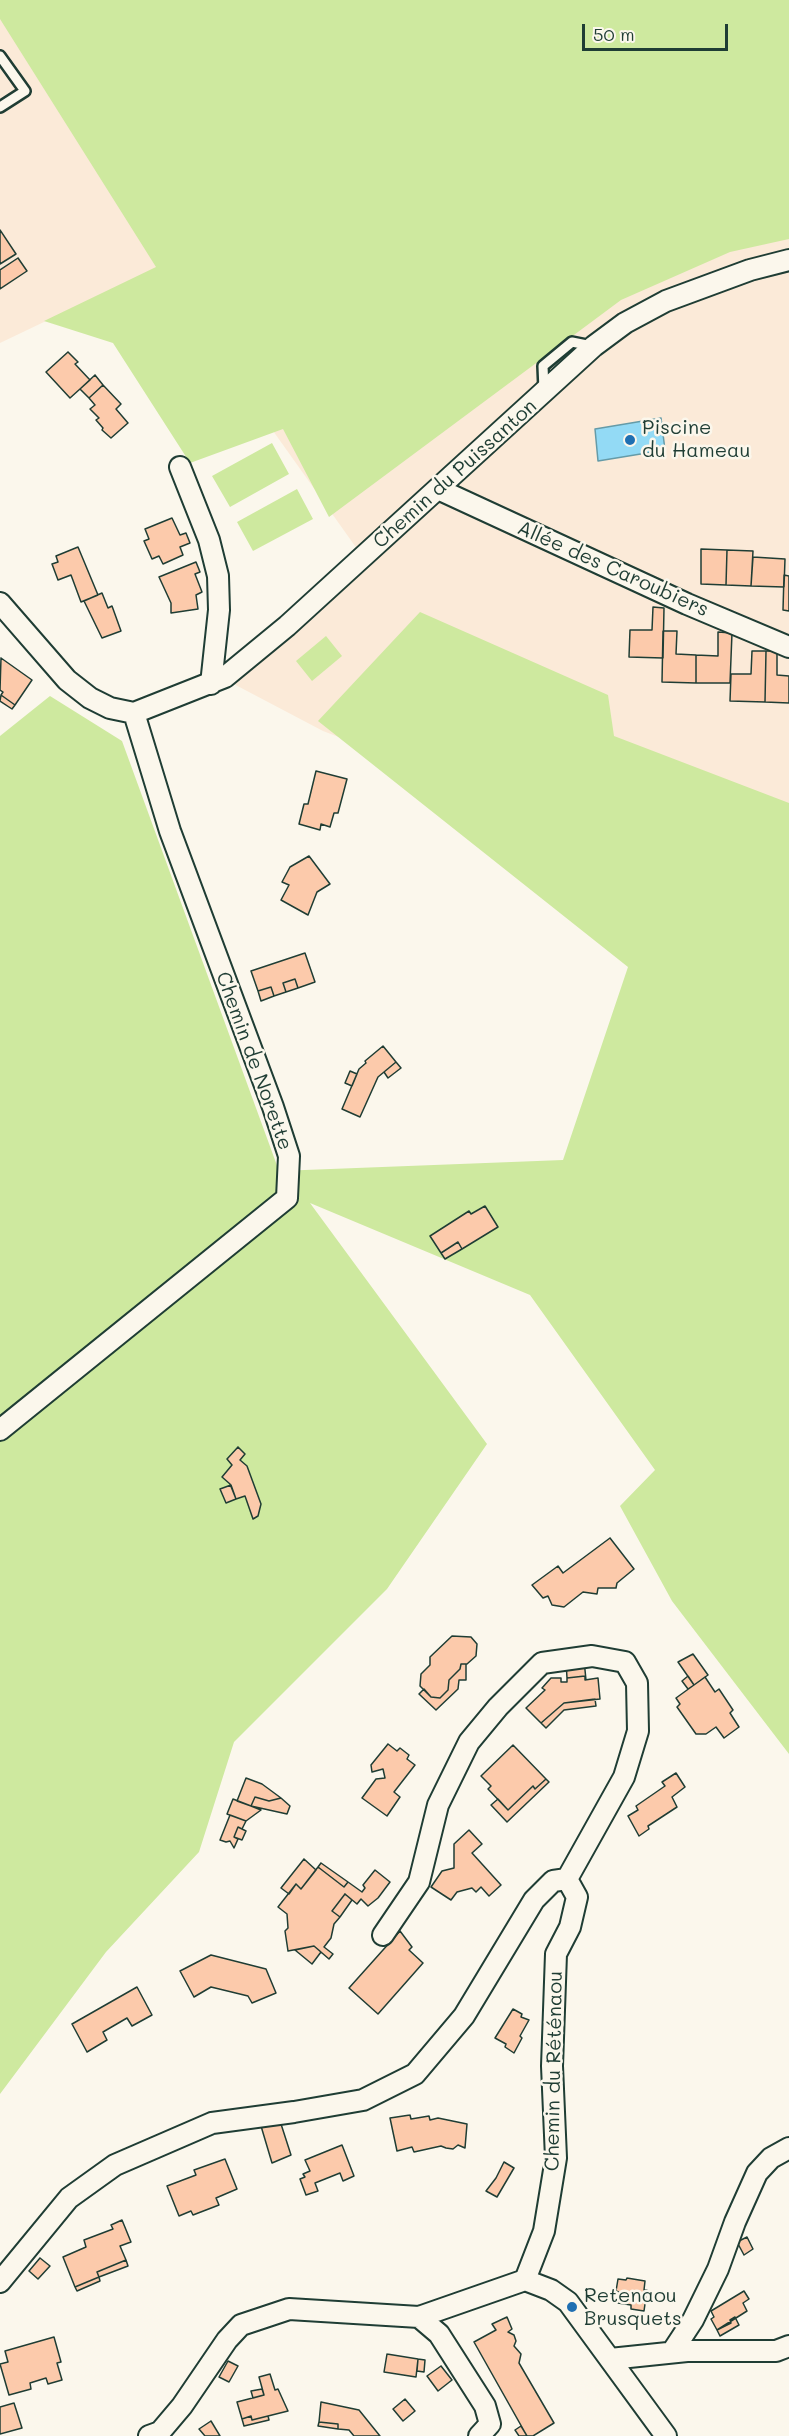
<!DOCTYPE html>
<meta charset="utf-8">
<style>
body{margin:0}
#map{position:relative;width:789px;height:2436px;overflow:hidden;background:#fbf7ec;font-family:Mali,sans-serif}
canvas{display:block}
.scale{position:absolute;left:582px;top:24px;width:146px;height:27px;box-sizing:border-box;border:3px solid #1f3d34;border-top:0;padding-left:8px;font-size:18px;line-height:21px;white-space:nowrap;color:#1f3d34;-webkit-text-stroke:4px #fbf7ec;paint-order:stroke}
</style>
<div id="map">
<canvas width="789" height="2436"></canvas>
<div class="scale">50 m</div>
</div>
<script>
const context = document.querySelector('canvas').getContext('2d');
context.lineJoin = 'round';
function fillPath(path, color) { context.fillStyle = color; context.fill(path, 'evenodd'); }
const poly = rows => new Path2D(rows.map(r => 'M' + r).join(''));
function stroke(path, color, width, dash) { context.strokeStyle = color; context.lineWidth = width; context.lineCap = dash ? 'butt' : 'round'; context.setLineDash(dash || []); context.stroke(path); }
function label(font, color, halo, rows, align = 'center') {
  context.font = font + ' Mali,sans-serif'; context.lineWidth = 5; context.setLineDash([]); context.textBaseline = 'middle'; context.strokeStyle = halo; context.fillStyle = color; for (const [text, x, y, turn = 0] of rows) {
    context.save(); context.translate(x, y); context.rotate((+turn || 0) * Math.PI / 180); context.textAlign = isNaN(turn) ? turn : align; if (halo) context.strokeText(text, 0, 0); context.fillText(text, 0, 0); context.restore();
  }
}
fillPath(poly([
 [0,0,789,0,789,1000,388,756,323,731,228,681,360,553,157,268,0,343]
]), '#fbead8');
fillPath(poly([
 [0,0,789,0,789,239,730,252,621,300,329,517,283,429,190,463,113,343,44,321,156,267,0,19],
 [272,443,289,474,230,507,212,476],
 [297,489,313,519,253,551,237,522],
 [420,612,608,695,614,736,789,803,789,1754,672,1601,620,1506,655,1470,530,1295,310,1203,487,1444,387,1589,234,1742,199,1852,106,1952,0,2094,0,736,50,696,122,741,279,1171,563,1160,628,967,318,721],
 [326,636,342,656,312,681,296,661]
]), '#cee99f');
const water = poly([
 [661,418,665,450,598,461,595,429,661,418]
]);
fillPath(water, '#93daf5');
stroke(water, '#659ba8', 1.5);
const building = poly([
 [0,230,16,254,0,264,0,230],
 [18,258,27,271,0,289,0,270,18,258],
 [68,352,78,362,75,364,90,380,70,398,46,372,68,352],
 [95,375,103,385,89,398,80,389,95,375],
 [103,385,121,404,116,409,128,423,111,438,102,430,103,428,96,420,99,418,90,409,95,405,89,398,103,385],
 [172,518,180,535,186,533,190,543,180,547,183,555,163,564,159,556,152,559,144,541,149,539,145,529,172,518],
 [78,547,98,595,81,602,71,575,58,580,52,564,58,562,56,556,78,547],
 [701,549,727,550,726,585,701,584,701,549],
 [727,550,753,551,751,586,726,585,727,550],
 [753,557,785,559,784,587,751,586,753,557],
 [196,562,200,572,195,574,202,592,196,595,198,609,171,613,171,603,159,577,196,562],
 [784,575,789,576,789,611,783,610,784,575],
 [102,593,108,608,112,606,121,631,102,638,84,601,102,593],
 [653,607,664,608,663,658,629,657,630,630,652,630,653,607],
 [663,631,677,631,676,654,696,655,696,683,662,682,663,631],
 [718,632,732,633,730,683,696,683,696,655,718,656,718,632],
 [752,651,766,651,765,702,730,701,731,674,751,674,752,651],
 [766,651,777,651,777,675,789,676,789,703,765,702,766,651],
 [1,658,32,680,15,705,1,695,3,692,0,690,1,658],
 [1,695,15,705,12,709,0,701,1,695],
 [316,771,347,779,338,813,334,813,330,827,321,824,320,830,299,824,304,804,308,804,316,771],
 [309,856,330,884,317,892,308,915,281,900,289,885,282,882,290,867,309,856],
 [305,953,315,982,298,988,295,979,283,983,286,992,274,996,271,987,258,991,251,971,305,953],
 [295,979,298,988,286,992,283,983,295,979],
 [271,987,274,996,261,1001,258,991,271,987],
 [383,1046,396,1062,378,1077,360,1117,342,1109,359,1069,366,1063,365,1061,383,1046],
 [396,1062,401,1068,388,1078,384,1072,396,1062],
 [350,1071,357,1074,352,1086,345,1083,350,1071],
 [485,1206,498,1227,462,1249,458,1242,441,1253,430,1236,469,1211,471,1214,485,1206],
 [458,1242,462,1249,445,1259,441,1253,458,1242],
 [238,1447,245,1454,240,1460,247,1466,261,1504,258,1516,253,1519,245,1496,236,1499,230,1484,222,1477,232,1465,227,1459,238,1447],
 [231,1485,236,1499,226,1503,220,1489,231,1485],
 [610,1538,634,1569,617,1583,616,1588,598,1588,597,1594,583,1592,564,1607,552,1605,548,1596,543,1598,532,1585,558,1566,563,1573,610,1538],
 [452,1636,471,1637,477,1644,476,1656,467,1664,461,1664,460,1669,449,1680,448,1690,440,1698,431,1697,420,1686,421,1674,430,1665,430,1657,452,1636],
 [693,1654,708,1675,694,1685,678,1662,693,1654],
 [584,1660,586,1680,585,1676,567,1678,566,1662,584,1660],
 [461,1664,466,1664,466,1680,459,1680,458,1689,436,1710,419,1694,424,1689,431,1697,440,1698,448,1690,449,1680,460,1669,461,1664],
 [585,1676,585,1680,598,1678,600,1699,564,1703,541,1723,526,1708,545,1690,542,1688,551,1678,561,1678,561,1682,567,1682,567,1678,585,1676],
 [688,1676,694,1685,688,1689,682,1681,688,1676],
 [705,1677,715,1692,719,1689,733,1710,730,1713,739,1727,724,1738,716,1727,706,1734,696,1734,677,1707,680,1704,676,1698,705,1677],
 [595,1699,596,1706,564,1710,546,1728,541,1723,564,1703,595,1699],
 [388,1744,397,1751,400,1748,409,1755,407,1759,415,1765,394,1792,400,1797,387,1816,362,1798,376,1779,385,1778,383,1769,372,1772,371,1765,388,1744],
 [513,1745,546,1779,535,1789,533,1786,508,1810,488,1789,491,1786,481,1776,513,1745],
 [676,1773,685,1787,672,1797,677,1807,648,1826,649,1829,639,1836,628,1816,638,1810,636,1806,665,1786,662,1782,676,1773],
 [246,1778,262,1784,281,1798,269,1801,255,1797,251,1806,237,1801,246,1778],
 [546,1779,549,1782,507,1822,491,1805,498,1799,508,1810,533,1786,535,1789,546,1779],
 [255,1797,269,1801,281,1798,290,1806,287,1814,251,1806,255,1797],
 [233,1799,251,1806,261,1810,246,1821,227,1814,233,1799],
 [230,1815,246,1821,242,1829,238,1827,234,1837,238,1839,234,1848,230,1841,226,1842,220,1840,230,1815],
 [238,1827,246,1831,242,1840,234,1837,238,1827],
 [469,1830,482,1844,472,1853,501,1885,489,1896,481,1887,476,1892,472,1888,457,1892,451,1900,431,1887,442,1871,454,1868,454,1844,469,1830],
 [304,1859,316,1870,301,1889,296,1884,289,1894,281,1888,304,1859],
 [321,1863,348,1882,344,1887,318,1867,321,1863],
 [318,1867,344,1887,348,1882,362,1892,365,1888,363,1885,375,1870,390,1882,378,1898,368,1906,361,1899,357,1904,345,1894,332,1911,340,1917,334,1924,331,1938,324,1947,333,1954,329,1959,314,1946,288,1951,285,1931,288,1928,287,1914,278,1907,296,1884,301,1889,318,1867],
 [345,1894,352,1900,340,1917,332,1911,345,1894],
 [400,1931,412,1947,409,1950,423,1963,378,2014,349,1988,400,1931],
 [314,1946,321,1952,312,1964,295,1950,314,1946],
 [211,1955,266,1969,276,1993,252,2003,248,1996,211,1987,194,1997,180,1971,211,1955],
 [137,1987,152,2015,132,2026,127,2018,103,2032,107,2040,87,2052,72,2024,137,1987],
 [513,2009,522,2014,521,2017,529,2020,520,2036,522,2038,514,2053,505,2047,506,2044,495,2038,513,2009],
 [410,2115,411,2119,429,2116,430,2120,438,2118,467,2124,465,2148,458,2145,453,2149,446,2148,441,2146,414,2152,412,2147,397,2151,390,2118,410,2115],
 [281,2124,291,2155,272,2163,261,2126,281,2124],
 [342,2145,354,2176,343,2181,340,2173,315,2183,318,2191,306,2195,300,2179,305,2177,303,2174,310,2171,305,2160,342,2145],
 [225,2159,237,2189,216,2198,219,2205,193,2215,191,2211,179,2216,167,2186,196,2175,194,2170,225,2159],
 [504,2162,514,2168,497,2197,486,2191,496,2178,504,2162],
 [122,2220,131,2242,120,2246,126,2260,97,2272,99,2277,75,2287,63,2257,86,2247,84,2240,113,2229,111,2225,122,2220],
 [747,2237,753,2249,744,2255,737,2242,747,2237],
 [40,2258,50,2266,38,2279,29,2271,40,2258],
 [126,2260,128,2266,99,2277,97,2272,126,2260],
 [99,2277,100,2281,77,2291,75,2287,99,2277],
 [627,2278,645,2281,644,2290,647,2290,644,2311,631,2309,631,2305,618,2303,619,2292,616,2291,618,2279,626,2280,627,2278],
 [744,2291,749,2299,743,2303,747,2311,717,2330,711,2319,714,2317,711,2311,744,2291],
 [507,2317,512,2329,508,2332,514,2335,516,2341,514,2346,521,2354,519,2363,554,2423,533,2436,527,2436,474,2342,496,2330,492,2324,507,2317],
 [735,2317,739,2325,720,2336,717,2330,731,2323,730,2320,735,2317],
 [54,2337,61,2362,57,2363,62,2380,48,2384,46,2378,30,2383,31,2389,9,2395,0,2364,8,2362,5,2351,54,2337],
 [387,2354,418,2359,416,2377,384,2372,387,2354],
 [418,2359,425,2360,424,2372,417,2371,418,2359],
 [228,2361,238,2366,229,2382,219,2377,228,2361],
 [441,2366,452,2380,438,2391,427,2376,441,2366],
 [270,2374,275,2390,278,2389,288,2411,252,2420,251,2416,242,2419,237,2402,264,2395,259,2377,270,2374],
 [262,2389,264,2395,253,2398,251,2391,262,2389],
 [405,2399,415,2411,403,2421,393,2409,405,2399],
 [321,2402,359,2410,380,2436,354,2436,349,2430,338,2429,338,2424,319,2422,321,2402],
 [14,2403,22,2428,0,2434,0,2407,14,2403],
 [251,2416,252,2420,268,2416,269,2420,244,2426,242,2419,251,2416],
 [211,2421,220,2436,205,2436,199,2429,211,2421],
 [319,2422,338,2424,338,2429,318,2426,319,2422],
 [521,2426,527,2436,519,2436,515,2430,521,2426]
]);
fillPath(building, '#fccaab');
stroke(building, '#1f3d34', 1.5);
const service = poly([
 [0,56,25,91,0,107],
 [544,390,543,366,572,342,592,346]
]);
const minor = poly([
 [180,467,209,540,218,576,219,610,211,684],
 [438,489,687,604,789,647],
 [0,603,67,680,90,698,110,708,134,713],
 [134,713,225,677,287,626,594,346,625,323,666,301,750,270,789,260],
 [0,1430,287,1198,289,1156,273,1107,170,831,134,713],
 [383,1935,419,1882,438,1805,469,1742,498,1707,542,1663,592,1656,625,1662,637,1683,638,1731,624,1777,567,1879],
 [0,2282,69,2198,115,2165,212,2123,294,2112,363,2100,415,2074,464,2016,534,1900,553,1881,567,1879,577,1897,570,1927,556,1954,552,2066,556,2158,544,2231,525,2280],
 [419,2317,439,2334,485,2406,490,2424,479,2436],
 [672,2352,693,2320,718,2269,735,2222,757,2173,771,2158,789,2148],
 [610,2359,687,2351,776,2351,789,2346],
 [149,2436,160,2432,182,2406,227,2340,241,2325,289,2309,419,2317,525,2280,551,2290,568,2302,666,2436]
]);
stroke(service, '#1f3d34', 14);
stroke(minor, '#1f3d34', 24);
stroke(service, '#fbf7ec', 9);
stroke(minor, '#fbf7ec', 20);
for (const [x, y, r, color] of [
 [630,440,6,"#1f6fb2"],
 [572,2307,6,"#1f6fb2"]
]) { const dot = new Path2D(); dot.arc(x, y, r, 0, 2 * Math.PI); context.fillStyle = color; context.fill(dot); stroke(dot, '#fbf7ec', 2); }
label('20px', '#1f3d34', '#fbf7ec', [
 ["Piscine",642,428],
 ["du Hameau",642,451],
 ["Retenaou",584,2296],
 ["Brusquets",584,2319]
], 'left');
label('20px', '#1f3d34', '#fbf7ec', [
 ["Chemin du Puissanton",455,474,-42],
 ["Allée des Caroubiers",613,569,24],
 ["Chemin de Norette",254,1061,70],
 ["Chemin du Réténaou",554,2071,-89]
]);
</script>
